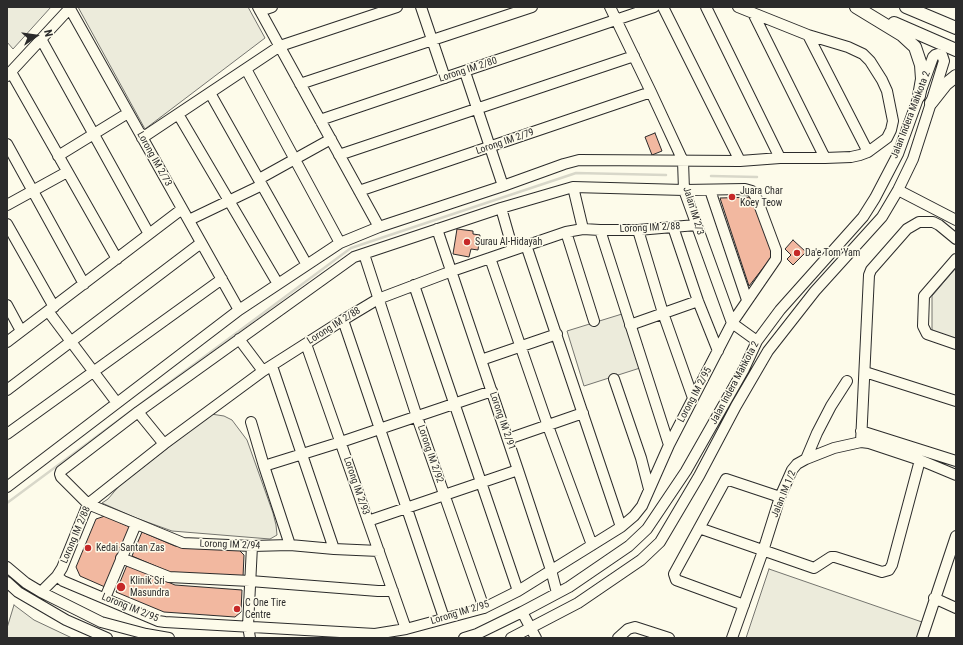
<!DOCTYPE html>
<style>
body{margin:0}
#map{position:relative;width:963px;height:645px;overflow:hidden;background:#fdfbea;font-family:"Roboto Condensed",sans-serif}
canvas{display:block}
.frame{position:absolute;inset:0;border:8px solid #2b2b2b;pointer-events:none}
.north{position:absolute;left:16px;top:16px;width:40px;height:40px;-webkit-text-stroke:3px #fdfbea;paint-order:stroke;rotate:77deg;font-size:11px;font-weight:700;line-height:16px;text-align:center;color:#2b2b2b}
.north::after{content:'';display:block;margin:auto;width:14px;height:18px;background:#2b2b2b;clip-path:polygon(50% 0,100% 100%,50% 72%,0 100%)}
</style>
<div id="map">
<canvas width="963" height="645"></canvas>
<div class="frame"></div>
<div class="north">N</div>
</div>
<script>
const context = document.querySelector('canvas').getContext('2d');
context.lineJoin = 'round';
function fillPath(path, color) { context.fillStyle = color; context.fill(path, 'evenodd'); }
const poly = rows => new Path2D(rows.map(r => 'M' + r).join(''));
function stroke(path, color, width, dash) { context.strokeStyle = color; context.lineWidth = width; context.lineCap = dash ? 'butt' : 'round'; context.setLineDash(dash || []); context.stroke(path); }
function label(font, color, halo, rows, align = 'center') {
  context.font = font + ' "Roboto Condensed",sans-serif'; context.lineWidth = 3; context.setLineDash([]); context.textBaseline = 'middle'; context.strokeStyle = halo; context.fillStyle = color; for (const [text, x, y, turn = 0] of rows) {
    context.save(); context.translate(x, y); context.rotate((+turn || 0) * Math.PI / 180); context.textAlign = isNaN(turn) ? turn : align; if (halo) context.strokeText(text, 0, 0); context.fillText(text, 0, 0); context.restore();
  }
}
const green = poly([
 [7,7,51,7,13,49,7,42,7,7],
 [78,7,248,7,265,38,145,129,78,7],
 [956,268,956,340,932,333,932,296,956,268],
 [622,314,640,368,584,386,567,331,622,314],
 [211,414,224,416,232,420,247,440,273,513,276,525,277,535,270,539,172,531,136,518,102,503,108,499,119,486,211,414],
 [769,569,922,622,917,638,746,638,769,569],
 [14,605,34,620,72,638,7,638,7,628,14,605]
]);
fillPath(green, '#ecebdb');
stroke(green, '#74746e', 1);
stroke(poly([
 [711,176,757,177],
 [7,503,351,248,576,173,666,175]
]), '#d8d7c9', 2.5);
const building = poly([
 [655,133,662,151,652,155,645,137,655,133],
 [754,197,774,254,749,286,720,198,754,197],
 [457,229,473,231,473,234,480,235,478,250,471,249,469,257,453,254,457,229],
 [793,240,806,252,793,265,787,259,791,255,785,249,793,240],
 [105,516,130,527,105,587,80,576,76,567,96,519,105,516],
 [142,532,175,546,237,548,244,555,243,577,174,574,132,556,142,532],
 [127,565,175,585,242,590,241,612,235,617,164,612,116,592,127,565]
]);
fillPath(building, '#f2b8a0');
stroke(building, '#2b2b2b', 1);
const minor = poly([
 [69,7,239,310],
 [258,7,379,227],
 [421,7,445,78],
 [610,7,651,92,683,161,684,190,732,323,757,341],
 [663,7,740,161],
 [706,7,780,158],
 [738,7,808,35,848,47,863,54,870,61,882,80,887,91,893,121,891,130,887,138,868,152],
 [260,11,272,7],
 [753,13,825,158],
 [41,39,149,234],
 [246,69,340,243],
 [11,72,117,259],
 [465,72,503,186],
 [7,76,69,9],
 [300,84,532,7],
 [210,93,307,265],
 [178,114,278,284],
 [320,120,654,7],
 [142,138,280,46,397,7],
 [7,144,84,284],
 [339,155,634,56],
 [58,156,128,113],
 [259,179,331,139],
 [573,187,583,229],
 [710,190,747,300],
 [898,190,956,220],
 [359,191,651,92],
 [7,205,67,172],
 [501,208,513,250],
 [189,220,262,185],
 [7,224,54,307],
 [673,227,698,301,718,351],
 [437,229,518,470,551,570,557,593],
 [600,230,669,445],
 [638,230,663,313,693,398],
 [566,232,594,321],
 [526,245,621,527],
 [364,254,417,417,484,608],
 [490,258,548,426,592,545],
 [956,259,924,296,923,326,927,334,956,344],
 [414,285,518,591],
 [7,305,21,331],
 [48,311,117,403],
 [343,320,444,618],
 [630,325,698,301],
 [239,339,263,371],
 [7,342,182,209],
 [306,344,406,629],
 [481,360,557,334],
 [272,366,334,549],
 [865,372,956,401],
 [614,379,641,458,649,489],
 [7,390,201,243],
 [138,412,164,444],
 [251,422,264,466,290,545],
 [861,431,956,461],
 [7,434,222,279],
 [508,439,583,413],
 [861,442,869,275,871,270,907,229,919,222,933,222,939,225,956,239],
 [806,459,817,433,831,406,847,381],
 [264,466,341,442,492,391],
 [7,487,239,310,340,243,379,227,503,186,564,164,579,160,740,161,780,158,825,158,851,157,860,155,868,152,808,35],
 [368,521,518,470],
 [699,528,814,568,831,557,835,557,882,572,889,570,892,565,920,460],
 [121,558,169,577,250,581,378,591,393,591],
 [7,567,26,583,41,592,101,622,146,634,169,638],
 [57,576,63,581,158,621,165,622,375,634,406,629,484,608,518,591,621,527,634,516,642,506,669,445,732,323,776,259,776,250,757,199,752,191,745,189,684,190,573,187,501,208,354,257,138,412,61,471,60,474,61,477,88,504,183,543,252,546,290,545,334,549,379,551],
 [7,582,18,592,66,620,107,638],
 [41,592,57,576,62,568,88,504,164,444,263,371,343,320,378,299,452,271,566,232,583,229,600,230,638,230,696,225],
 [105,598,136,524],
 [934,598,956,608],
 [744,605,676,580,674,574,726,479,780,497],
 [522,612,536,638],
 [250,638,248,626,252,546],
 [464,638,477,634,522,612,569,587,629,546,647,529,686,471,744,369,757,341,780,310,863,217,875,198,898,154,933,57,935,55,938,54,942,55,944,61,931,103,913,159,898,190,882,217,815,291,768,351,736,406,699,476,660,542,641,560,578,603,511,638],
 [618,638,628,629,635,627,669,638],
 [732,638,763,551,780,497,792,470,797,464,806,459,834,448,861,442,869,443,920,460,956,475],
 [922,638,956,536]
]);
const major = poly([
 [856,7,902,35,915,47,921,65,922,79,919,96],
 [906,7,956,28],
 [894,23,956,50],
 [931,103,946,84,956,76]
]);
stroke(minor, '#2b2b2b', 12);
stroke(major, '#2b2b2b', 14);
stroke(minor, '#fdfbea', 10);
stroke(major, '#fdfbea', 12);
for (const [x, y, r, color] of [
 [732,197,4,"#c62828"],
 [467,242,4,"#c62828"],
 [797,253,4,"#c62828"],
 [88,548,4,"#c62828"],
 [121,587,5,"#c62828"],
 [237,609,4,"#c62828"]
]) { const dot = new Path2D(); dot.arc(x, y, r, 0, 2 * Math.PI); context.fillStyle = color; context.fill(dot); stroke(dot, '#fdfbea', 1.5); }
label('10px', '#2b2b2b', '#fdfbea', [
 ["Lorong IM 2/80",468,70,-18],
 ["Jalan Indera Mahkota 2",911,115,-69],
 ["Lorong IM 2/79",505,142,-19],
 ["Lorong IM 2/73",154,159,61],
 ["Jalan IM 2/3",693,211,73],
 ["Lorong IM 2/88",650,228,-3],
 ["Lorong IM 2/88",334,326,-32],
 ["Jalan Indera Mahkota 2",735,383,-62],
 ["Lorong IM 2/95",695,395,-62],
 ["Lorong IM 2/91",502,421,71],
 ["Lorong IM 2/92",430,454,71],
 ["Lorong IM 2/93",356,486,71],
 ["Jalan IM 1/2",784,494,-68],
 ["Lorong IM 2/88",76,535,-67],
 ["Lorong IM 2/94",230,545,2],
 ["Lorong IM 2/95",130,608,22],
 ["Lorong IM 2/95",460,613,-17]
]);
label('10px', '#2b2b2b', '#fdfbea', [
 ["Juara Char",740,191],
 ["Koey Teow",740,203],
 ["Surau Al-Hidayah",475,242],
 ["Da'e Tom Yam",805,253],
 ["Kedai Santan Zas",96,548],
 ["Klinik Sri",130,581],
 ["Masundra",130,593],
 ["C One Tire",245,603],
 ["Centre",245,615]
], 'left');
</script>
